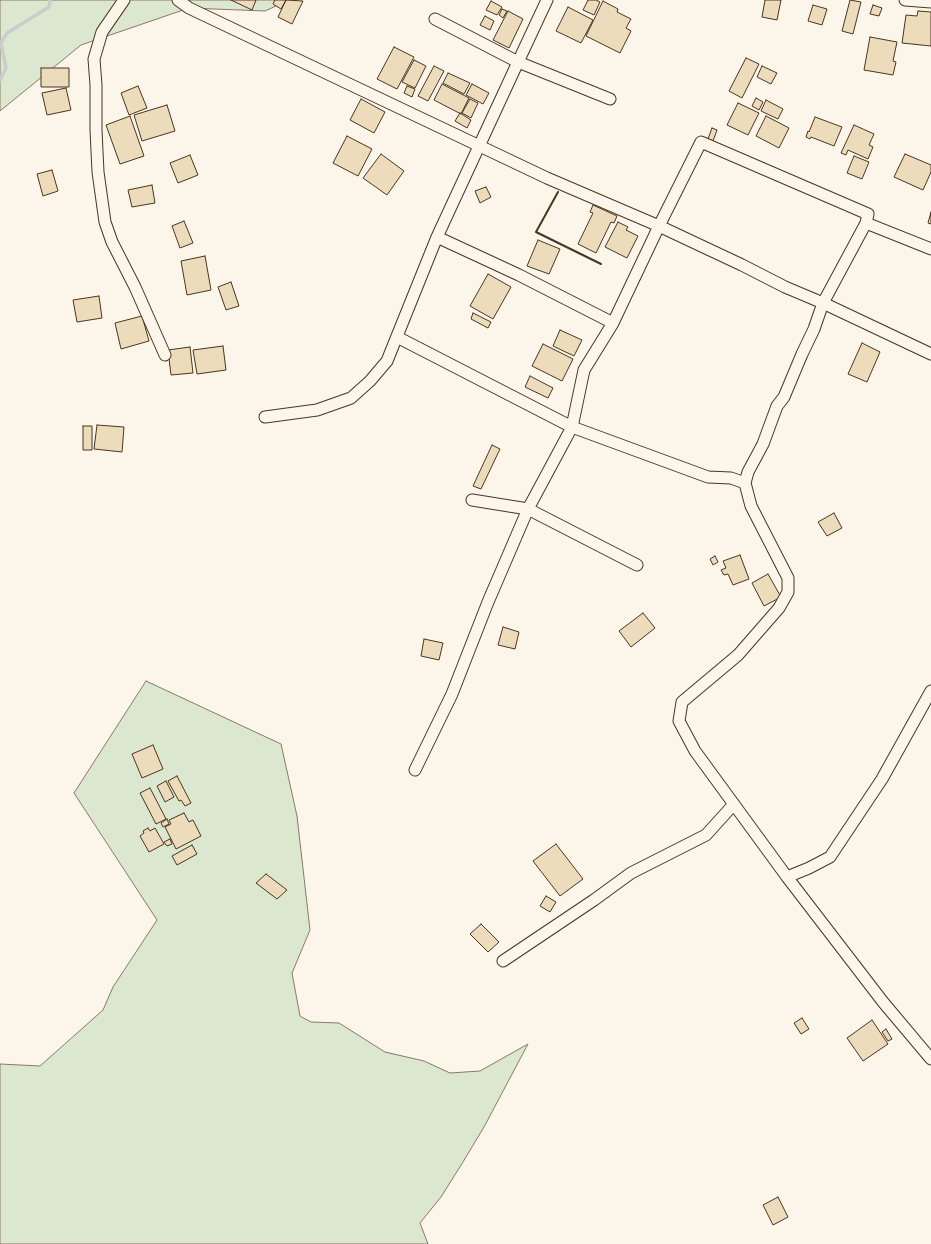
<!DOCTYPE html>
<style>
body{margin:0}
canvas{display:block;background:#fbf6e9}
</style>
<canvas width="931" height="1244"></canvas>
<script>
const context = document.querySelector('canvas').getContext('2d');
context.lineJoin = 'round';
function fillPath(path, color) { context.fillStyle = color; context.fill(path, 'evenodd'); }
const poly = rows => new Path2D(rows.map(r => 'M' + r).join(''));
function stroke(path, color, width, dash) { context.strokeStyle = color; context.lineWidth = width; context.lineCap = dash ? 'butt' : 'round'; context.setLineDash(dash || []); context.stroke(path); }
const green = poly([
 [0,0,289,0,265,11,189,8,81,45,0,111,0,0],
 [146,681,281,744,297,816,310,930,292,973,300,1016,311,1022,339,1023,385,1052,424,1061,450,1073,480,1071,528,1044,484,1127,463,1162,441,1197,420,1223,428,1244,0,1244,0,1064,40,1066,103,1010,113,987,157,920,74,793,146,681]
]);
fillPath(green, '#dce7d0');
stroke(green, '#887966', 1);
stroke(poly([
 [0,80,6,68,1,43,7,33,49,7,50,0]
]), '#c9cecd', 3.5);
const building = poly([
 [231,0,256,0,252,10,231,0],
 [275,0,286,0,281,9,273,4,275,0],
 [286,0,303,1,292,24,278,17,286,0],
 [588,0,596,0,600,2,594,15,583,10,588,0],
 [765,0,781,0,777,20,762,17,765,0],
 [850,0,861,2,853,34,842,31,850,0],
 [491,1,502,7,497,15,486,10,491,1],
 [603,1,618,9,617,12,631,19,626,28,631,31,620,53,586,36,603,1],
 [813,5,827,9,822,25,808,21,813,5],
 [873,5,882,8,879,16,870,14,873,5],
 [568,7,593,20,581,43,556,31,568,7],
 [502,9,507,11,503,18,499,15,502,9],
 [508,11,523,19,509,48,493,40,508,11],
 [918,11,931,12,931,46,902,43,906,15,917,16,918,11],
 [485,16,494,21,490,30,480,25,485,16],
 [870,37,897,42,893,61,896,62,893,75,864,70,870,37],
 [394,47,414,57,397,89,377,79,394,47],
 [746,58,759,64,742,98,729,91,746,58],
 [414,60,426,66,415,88,402,82,414,60],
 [434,66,444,71,428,101,418,96,434,66],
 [762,66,777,73,771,84,757,77,762,66],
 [41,68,69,68,69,87,41,87,41,68],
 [448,73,470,83,464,94,443,83,448,73],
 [442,84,469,98,461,114,434,100,442,84],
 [472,84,489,93,483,104,466,95,472,84],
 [138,86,147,108,129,115,121,93,138,86],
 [407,86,415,89,412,97,404,93,407,86],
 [66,88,71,110,47,115,42,93,66,88],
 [756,98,763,102,759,110,752,106,756,98],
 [361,99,385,112,374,133,350,120,361,99],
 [470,99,478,103,471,118,462,113,470,99],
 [766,100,783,109,778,119,761,111,766,100],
 [738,103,759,113,748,135,727,125,738,103],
 [167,105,175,131,142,141,134,115,167,105],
 [460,113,471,120,467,128,455,121,460,113],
 [130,116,144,156,120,164,106,125,130,116],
 [766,116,789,128,779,148,756,136,766,116],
 [815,117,842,127,834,146,811,137,810,139,806,137,808,131,809,132,815,117],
 [854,125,874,134,869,145,873,147,868,159,848,150,846,155,841,153,854,125],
 [712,128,717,130,713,141,708,139,712,128],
 [347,136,372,149,358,176,333,163,347,136],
 [381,154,404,171,387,195,363,178,381,154],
 [905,154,931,165,931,172,923,190,894,177,905,154],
 [190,155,198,175,178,183,170,163,190,155],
 [854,156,869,162,862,179,847,173,854,156],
 [52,170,58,191,43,196,37,174,52,170],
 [152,185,155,203,132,207,128,190,152,185],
 [486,187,491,197,480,203,475,191,486,187],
 [593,205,617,216,614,223,611,222,596,253,578,244,593,213,590,212,593,205],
 [931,212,931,224,928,223,931,212],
 [184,221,193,243,180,248,172,226,184,221],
 [618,222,628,227,626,230,638,236,627,258,605,247,618,222],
 [538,240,560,249,549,274,527,266,538,240],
 [205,256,211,290,187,295,181,261,205,256],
 [488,274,511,287,493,319,470,306,488,274],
 [231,282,239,306,226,310,218,287,231,282],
 [99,296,102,318,77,322,73,300,99,296],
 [473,313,491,322,488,328,471,319,473,313],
 [142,316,149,341,121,349,115,323,142,316],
 [560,330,582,340,574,356,553,346,560,330],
 [862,343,880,352,867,382,848,374,862,343],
 [543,344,573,359,562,381,532,366,543,344],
 [223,346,226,370,197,374,193,350,223,346],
 [190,347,193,373,171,375,168,350,190,347],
 [530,376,553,388,548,398,525,387,530,376],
 [97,425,124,427,122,452,94,449,97,425],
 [83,426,92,426,92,450,83,450,83,426],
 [492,445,500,449,481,489,473,486,492,445],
 [834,513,842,528,827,536,818,522,834,513],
 [740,555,749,579,733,585,728,574,724,575,721,570,726,568,723,561,740,555],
 [715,556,718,562,713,565,710,559,715,556],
 [768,574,781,597,764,606,752,583,768,574],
 [643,613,655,628,631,647,619,631,643,613],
 [503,627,519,632,515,649,498,645,503,627],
 [424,639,443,643,439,660,421,656,424,639],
 [153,745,163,769,142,778,132,754,153,745],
 [177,776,191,803,185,806,181,800,179,801,168,781,177,776],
 [166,781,174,797,165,802,157,786,166,781],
 [150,788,166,819,156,824,140,793,150,788],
 [184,813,189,822,193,820,201,836,176,849,165,827,171,824,169,820,184,813],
 [167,819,169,824,163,827,161,823,167,819],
 [148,828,150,831,155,828,164,844,149,852,140,836,144,833,143,831,148,828],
 [170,839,172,844,167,846,164,842,170,839],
 [556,844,583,879,560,896,533,861,556,844],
 [192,845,197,854,177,865,172,856,192,845],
 [266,874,287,890,277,899,256,883,266,874],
 [546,896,556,902,550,912,540,906,546,896],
 [481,924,499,942,488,952,470,934,481,924],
 [802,1018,809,1029,801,1034,794,1023,802,1018],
 [872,1020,888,1044,863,1061,847,1038,872,1020],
 [886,1029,892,1039,888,1041,882,1032,886,1029],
 [778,1197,788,1217,773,1225,763,1205,778,1197]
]);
fillPath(building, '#ecdcbc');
stroke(building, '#4a3520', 1);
const minor = poly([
 [124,0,102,32,94,59,96,85,96,130,98,172,105,222,112,242,135,287,165,355],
 [178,0,189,8,547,178,659,226,742,265,785,287,823,303,931,354],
 [547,0,518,62,610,99],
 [905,0,931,2],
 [437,237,519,275,613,323],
 [397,337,572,427,708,477,731,478,745,483],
 [265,417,317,410,351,398,370,381,387,361,437,237,518,62,435,19],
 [472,500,528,509,637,565],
 [931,691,882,779,830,857,809,868,787,877,883,1002,931,1059],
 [415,770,452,694,488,602,528,509,572,427,584,370,613,323,659,226,701,142,868,214,866,223],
 [787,877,695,751,679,721,682,702,738,655,779,608,788,592,788,578,751,506,745,483,748,472,763,444,777,406,784,397,802,354,814,329,823,303,866,223,931,249],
 [503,961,594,900,631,873,706,835,734,804]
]);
stroke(minor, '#4a3520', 13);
stroke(minor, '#fbf6e9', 11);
stroke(poly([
 [558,192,536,232,601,264]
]), '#4a3520', 2);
</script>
